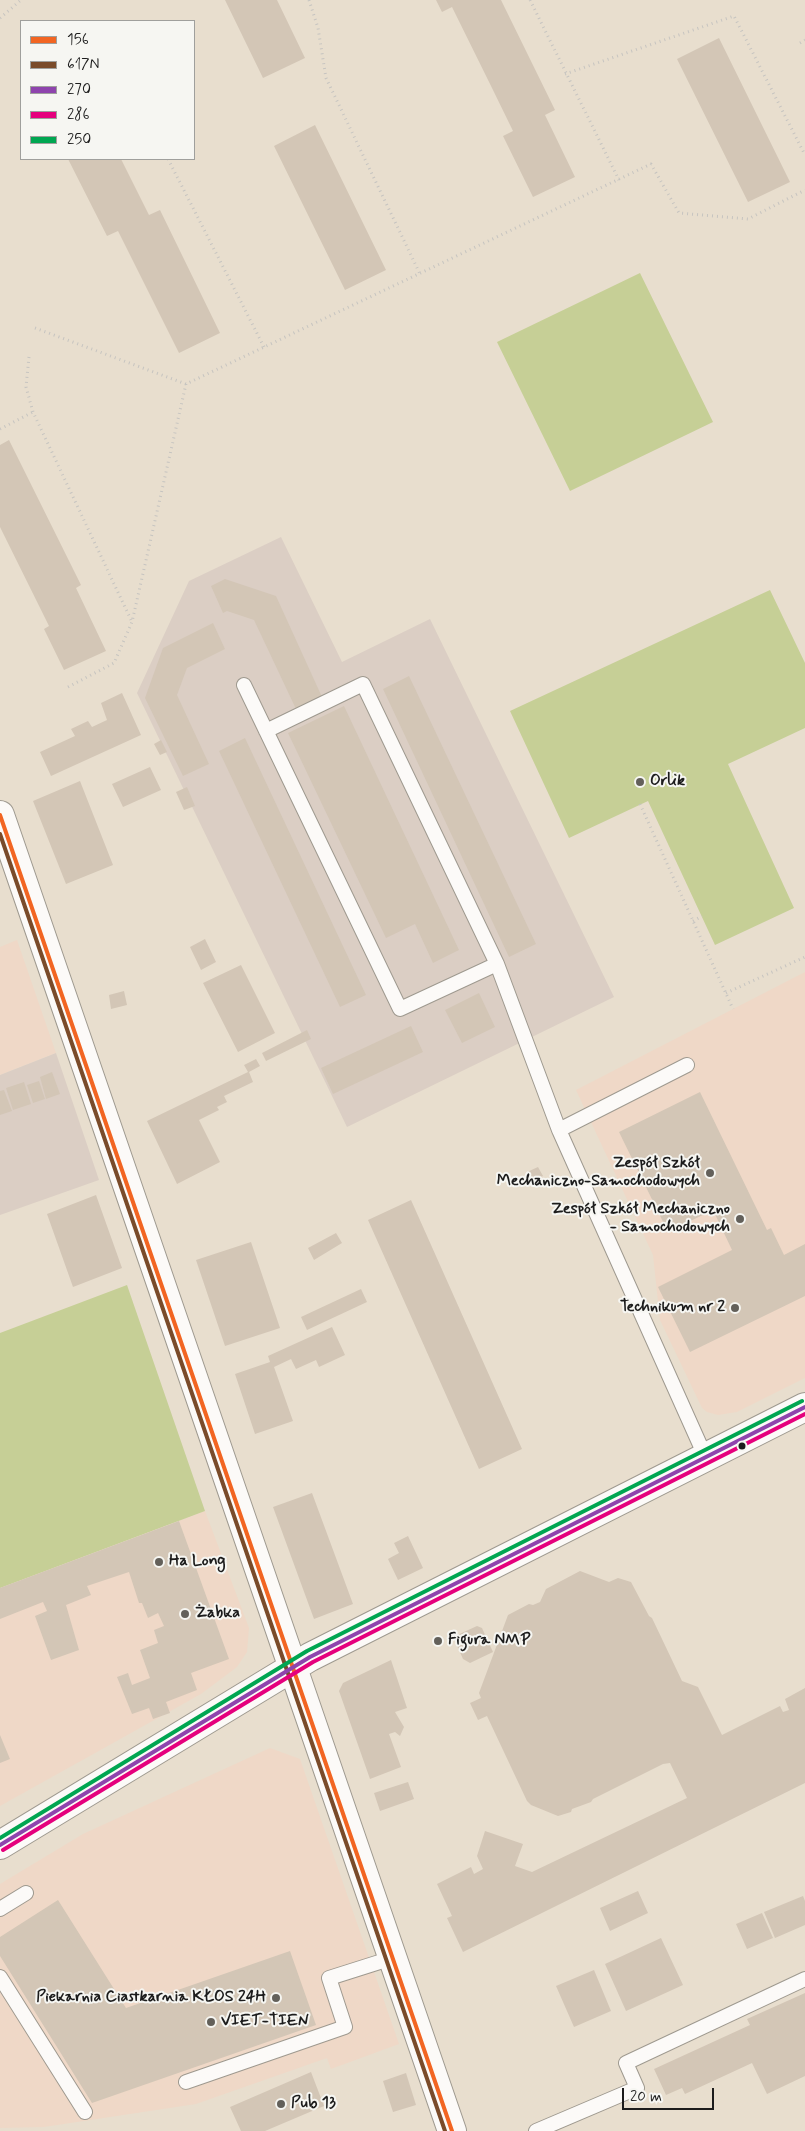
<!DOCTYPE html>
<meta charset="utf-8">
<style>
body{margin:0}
#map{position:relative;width:805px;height:2131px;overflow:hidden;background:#e8dece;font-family:Mynerve,sans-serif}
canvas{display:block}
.legend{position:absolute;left:20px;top:20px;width:175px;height:140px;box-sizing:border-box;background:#f6f6f2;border:1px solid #9f9f9c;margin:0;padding:6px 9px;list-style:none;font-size:15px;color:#1c1c1c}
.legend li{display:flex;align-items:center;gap:10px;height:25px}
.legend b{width:25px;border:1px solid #9f9f9c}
.scale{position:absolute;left:622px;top:2088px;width:92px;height:22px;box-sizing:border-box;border:2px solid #1c1c1c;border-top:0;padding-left:6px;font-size:15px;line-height:18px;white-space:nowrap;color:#1c1c1c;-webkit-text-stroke:4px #f6f6f2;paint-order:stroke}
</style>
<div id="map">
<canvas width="805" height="2131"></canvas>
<ul class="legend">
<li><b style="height:6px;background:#f26522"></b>156</li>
<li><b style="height:6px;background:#7a4b2a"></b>617N</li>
<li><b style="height:6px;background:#8e44ad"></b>270</li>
<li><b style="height:6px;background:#e5007d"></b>286</li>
<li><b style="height:6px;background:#00a651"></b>250</li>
</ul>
<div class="scale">20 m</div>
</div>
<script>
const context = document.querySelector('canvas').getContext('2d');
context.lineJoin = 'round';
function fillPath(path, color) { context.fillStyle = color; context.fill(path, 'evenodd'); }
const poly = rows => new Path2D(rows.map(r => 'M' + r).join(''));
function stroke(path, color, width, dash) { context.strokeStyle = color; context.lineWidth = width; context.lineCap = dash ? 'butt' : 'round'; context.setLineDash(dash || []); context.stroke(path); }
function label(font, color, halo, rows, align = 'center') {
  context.font = font + ' Mynerve,sans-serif'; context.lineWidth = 4; context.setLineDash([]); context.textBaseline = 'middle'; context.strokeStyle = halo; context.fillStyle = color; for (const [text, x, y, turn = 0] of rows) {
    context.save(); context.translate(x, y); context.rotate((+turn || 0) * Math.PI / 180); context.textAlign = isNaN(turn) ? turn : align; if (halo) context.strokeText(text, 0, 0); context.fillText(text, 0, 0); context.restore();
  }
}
fillPath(poly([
 [17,940,56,1053,0,1075,0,947],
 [805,972,805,1378,737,1412,718,1415,707,1412,702,1408,660,1320,653,1255,576,1090],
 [205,1511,249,1628,247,1652,237,1667,201,1694,0,1806,0,1588],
 [270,1748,300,1759,399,2044,331,2069,327,2058,196,2104,44,2127,0,2128,0,1884,83,1834]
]), '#efd8c7');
fillPath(poly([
 [281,537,342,662,430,619,614,997,347,1127,137,693,189,581],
 [56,1053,99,1180,0,1215,0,1075]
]), '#dbcec4');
fillPath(poly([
 [640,273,713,422,570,491,497,342],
 [770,590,805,663,805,728,728,764,794,908,715,945,648,801,569,838,510,711],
 [127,1285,205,1511,0,1588,0,1333]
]), '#c6cf96');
fillPath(poly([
 [225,0,277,0,305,58,263,78],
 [436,0,501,0,555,110,545,115,575,177,533,197,503,136,513,131,492,88,452,7,442,12],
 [719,38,790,182,748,202,677,59],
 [315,125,386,270,345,290,274,146],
 [68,159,121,159,149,215,160,210,220,333,179,353,118,231,107,236],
 [9,440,81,585,76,588,106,651,64,670,44,629,49,626,0,527,0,445],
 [225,579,276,596,322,697,296,709,254,620,227,611,223,613,211,586],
 [213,623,225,649,187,668,177,695,209,764,183,776,145,698,163,648],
 [409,676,536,944,509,957,383,689],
 [122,693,141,735,51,776,40,752,75,736,71,729,88,721,92,727,107,720,101,703],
 [344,706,459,950,433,963,415,924,386,938,288,733],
 [245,738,366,995,340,1007,219,751],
 [161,740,167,752,160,755,154,744],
 [150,767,161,790,123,807,112,784],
 [80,781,113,865,66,884,33,801],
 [187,787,195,806,184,810,176,792],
 [205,939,216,962,201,970,190,947],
 [241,965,275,1033,238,1052,203,983],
 [124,991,127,1005,111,1009,109,995],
 [479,993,495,1027,462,1043,445,1010],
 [411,1026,423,1052,333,1094,321,1068],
 [307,1030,311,1039,266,1061,262,1053],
 [256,1059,260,1066,249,1072,253,1082,224,1096,227,1102,217,1107,219,1110,199,1120,220,1162,177,1184,147,1121,248,1072,244,1065],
 [52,1072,60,1094,46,1099,40,1077],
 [39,1081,45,1099,33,1103,27,1085],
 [24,1082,31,1104,13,1110,6,1088],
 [4,1090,12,1111,0,1115,0,1091],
 [700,1092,767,1230,771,1228,784,1255,805,1244,805,1296,690,1352,658,1287,732,1250,713,1210,668,1232,619,1132],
 [538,1167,543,1176,531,1181,527,1172],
 [96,1195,122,1268,73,1287,47,1214],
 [411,1200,522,1449,479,1469,368,1220],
 [336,1233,342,1243,314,1260,308,1248],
 [251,1242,280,1328,225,1346,196,1260],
 [361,1289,367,1302,307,1330,301,1317],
 [332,1327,345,1355,319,1367,316,1360,296,1369,291,1359,274,1367,293,1421,255,1434,235,1374,270,1362,268,1356],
 [312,1493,353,1604,314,1619,273,1507],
 [179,1521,229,1659,191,1673,197,1690,166,1702,170,1713,153,1719,149,1708,132,1714,117,1677,128,1673,132,1685,150,1678,140,1650,158,1643,154,1630,164,1626,158,1613,148,1618,142,1603,139,1603,129,1572,87,1586,91,1595,66,1605,79,1650,51,1660,35,1616,47,1611,43,1602,0,1619,0,1588],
 [408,1536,423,1568,398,1580,388,1559,399,1553,394,1543],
 [580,1571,609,1582,618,1578,631,1582,649,1616,652,1618,682,1681,698,1687,722,1735,780,1706,783,1712,789,1710,785,1699,805,1688,805,1783,463,1952,447,1918,452,1916,437,1884,471,1867,474,1874,483,1869,477,1856,485,1831,523,1844,515,1866,532,1872,687,1798,670,1763,663,1764,593,1799,591,1802,572,1809,571,1812,558,1816,531,1805,527,1801,487,1716,478,1720,470,1703,481,1698,479,1693,508,1615,529,1604,533,1605,540,1602,546,1589],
 [477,1626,482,1628,493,1652,470,1663,463,1659,453,1637],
 [391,1660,407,1708,395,1712,404,1727,400,1736,395,1732,389,1734,401,1767,370,1779,339,1691,343,1683],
 [0,1735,10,1759,0,1763],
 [408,1782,414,1799,380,1811,374,1793],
 [638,1891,648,1913,610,1931,600,1908],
 [803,1896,805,1901,805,1925,775,1938,764,1912],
 [58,1900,126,2008,290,1951,316,2025,92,2103,0,1956,0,1937],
 [762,1913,773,1938,747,1949,736,1924],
 [661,1938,683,1985,626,2011,605,1964],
 [594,1970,611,2011,574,2027,556,1986],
 [805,1993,805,2076,767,2094,752,2063,685,2094,682,2088,666,2095,654,2069,750,2025,747,2019],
 [311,2072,324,2106,265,2131,241,2131,230,2107],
 [406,2073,416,2105,393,2112,383,2081]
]), '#d3c6b6');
const lane = poly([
 [244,685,400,1009,497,964,559,1130,705,1456],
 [266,731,363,684,497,964],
 [559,1130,687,1065],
 [0,1909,26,1893],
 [0,1977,85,2112],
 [186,2082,345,2027,329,1978,392,1958],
 [536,2131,637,2088,626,2063,805,1979]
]);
const secondary = poly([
 [0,815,452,2131],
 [0,1845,310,1657,805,1407]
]);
stroke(lane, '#9e998f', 16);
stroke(secondary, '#9e998f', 30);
stroke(poly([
 [309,0,318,28,326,78,420,274],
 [530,0,619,180],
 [0,18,21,0],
 [800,43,805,40],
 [565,74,734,16,805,155],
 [168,159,264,347],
 [35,328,186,384,651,164,679,213,748,219,805,190],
 [29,357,26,387,33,412,132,622],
 [0,429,33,412],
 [68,687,114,663,132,622,186,384],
 [640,804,733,1009],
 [693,921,702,916],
 [726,993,805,957]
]), '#c6c4c0', 3, [1, 4]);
stroke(lane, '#fcfaf8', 14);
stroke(secondary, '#fcfaf8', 28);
stroke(poly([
 [0,815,452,2131]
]), '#f26522', 4);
stroke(poly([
 [0,834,445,2131]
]), '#7a4b2a', 4);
stroke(poly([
 [0,1845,310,1657,805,1407]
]), '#8e44ad', 4);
stroke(poly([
 [3,1850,313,1662,805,1414]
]), '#e5007d', 4);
stroke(poly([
 [0,1838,307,1651,802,1401]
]), '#00a651', 4);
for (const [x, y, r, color] of [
 [640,782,5,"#63605a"],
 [710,1173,5,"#63605a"],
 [740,1219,5,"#63605a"],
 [735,1308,5,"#63605a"],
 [742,1446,4.5,"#1c1c1c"],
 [159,1562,5,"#63605a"],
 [185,1614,5,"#63605a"],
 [438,1641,5,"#63605a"],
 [276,1998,5,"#63605a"],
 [211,2022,5,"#63605a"],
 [281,2104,5,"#63605a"]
]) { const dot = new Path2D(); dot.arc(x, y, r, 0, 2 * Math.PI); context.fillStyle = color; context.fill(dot); stroke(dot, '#f6f6f2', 2); }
label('bold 16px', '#1c1c1c', '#f6f6f2', [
 ["Orlik",650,782],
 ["Zespół Szkół",700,1164,"right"],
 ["Mechaniczno-Samochodowych",700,1182,"right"],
 ["Zespół Szkół Mechaniczno",730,1210,"right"],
 ["- Samochodowych",730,1228,"right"],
 ["Technikum nr 2",725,1308,"right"],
 ["Ha Long",169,1562],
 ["Żabka",195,1614],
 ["Figura NMP",448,1641],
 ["Piekarnia Ciastkarnia KŁOS 24H",266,1998,"right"],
 ["VIET-TIEN",221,2022],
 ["Pub 13",291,2104]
], 'left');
</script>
